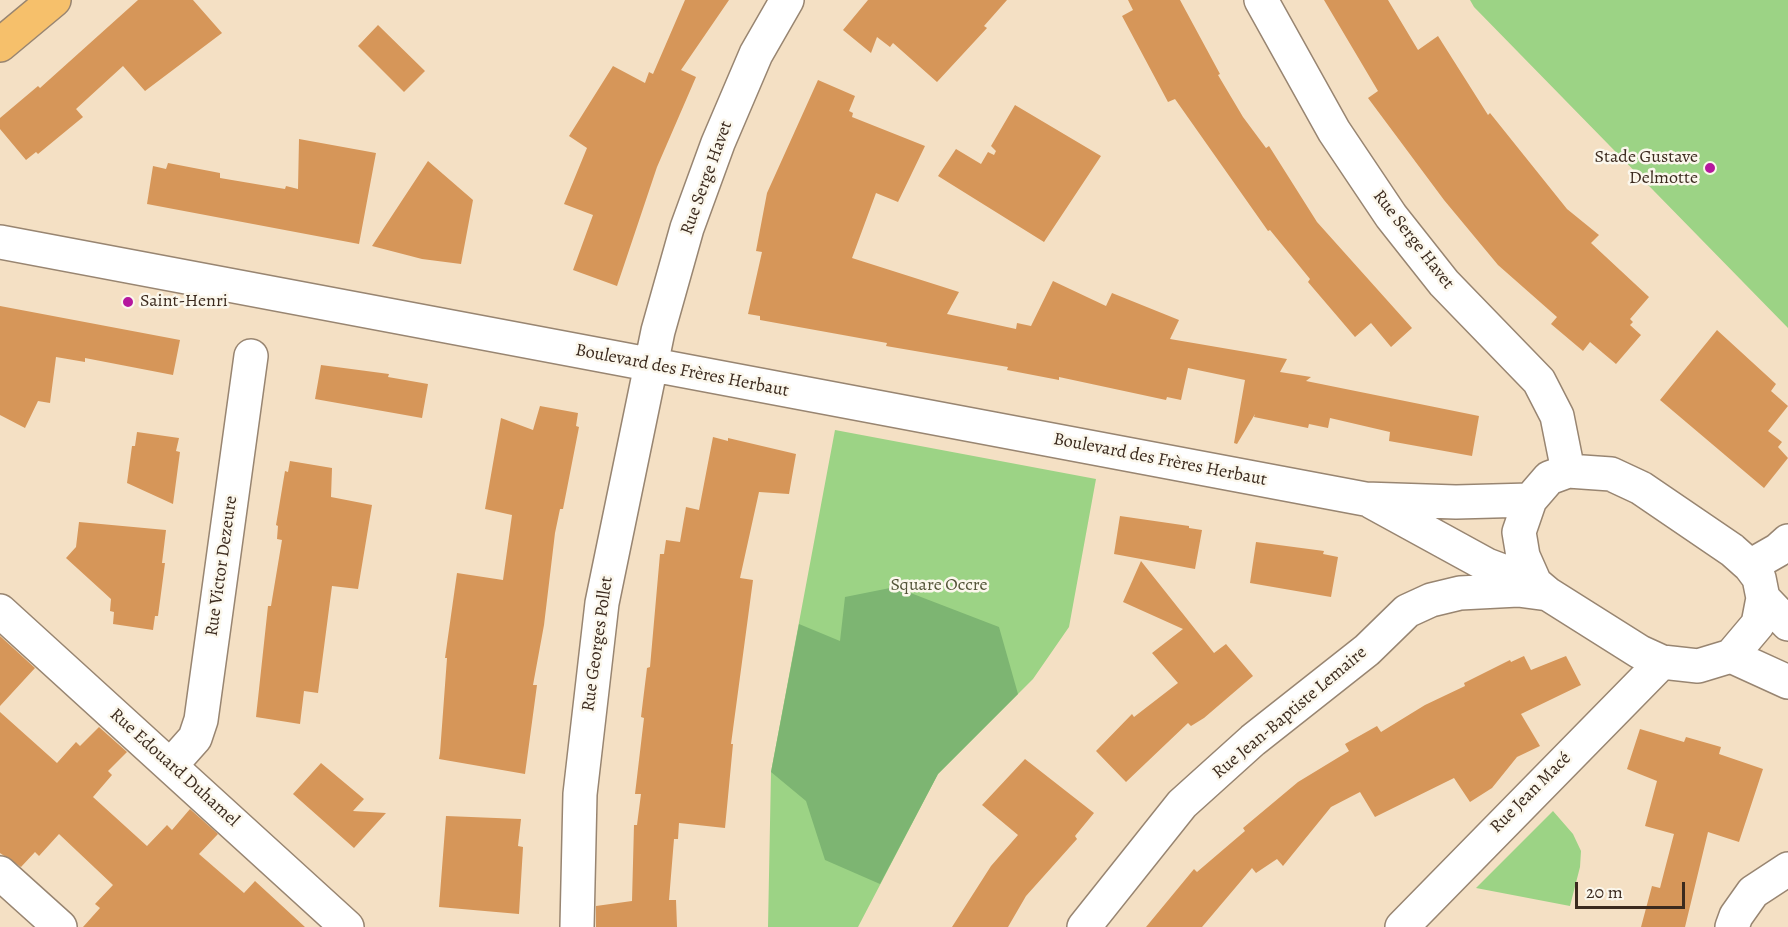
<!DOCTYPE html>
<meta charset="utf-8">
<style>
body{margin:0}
#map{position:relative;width:1788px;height:927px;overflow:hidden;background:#f4e0c4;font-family:Alegreya,serif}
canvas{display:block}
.scale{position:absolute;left:1575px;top:882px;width:110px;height:27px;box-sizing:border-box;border:3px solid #3b2a1e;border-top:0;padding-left:8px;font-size:18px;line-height:21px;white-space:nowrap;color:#3b2a1e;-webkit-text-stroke:4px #fbf7ec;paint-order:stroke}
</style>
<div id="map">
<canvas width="1788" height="927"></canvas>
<div class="scale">20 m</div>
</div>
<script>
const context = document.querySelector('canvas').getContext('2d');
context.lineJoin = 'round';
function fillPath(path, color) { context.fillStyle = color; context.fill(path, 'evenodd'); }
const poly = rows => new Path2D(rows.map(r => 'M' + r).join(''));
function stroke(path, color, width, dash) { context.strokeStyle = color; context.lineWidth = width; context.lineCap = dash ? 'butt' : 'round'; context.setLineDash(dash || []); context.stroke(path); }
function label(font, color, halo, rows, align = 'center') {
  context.font = font + ' Alegreya,serif'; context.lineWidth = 5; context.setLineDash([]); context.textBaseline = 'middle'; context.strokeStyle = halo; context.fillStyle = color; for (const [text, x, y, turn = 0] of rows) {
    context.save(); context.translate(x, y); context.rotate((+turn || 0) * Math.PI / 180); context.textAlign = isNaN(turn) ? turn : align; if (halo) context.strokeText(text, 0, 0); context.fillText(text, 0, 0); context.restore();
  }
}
fillPath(poly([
 [1470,0,1788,0,1788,328,1474,7],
 [835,430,1096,479,1069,627,1033,679,938,774,858,927,768,927,771,772],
 [1553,811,1573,834,1581,851,1580,867,1570,906,1476,888]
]), '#9cd385');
fillPath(poly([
 [895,587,999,627,1018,694,938,774,880,884,825,860,806,801,771,772,799,624,840,641,845,597]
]), '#7db572');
fillPath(poly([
 [138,0,193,0,222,33,145,91,123,66,76,109,83,117,38,154,36,152,26,160,0,129,0,118,38,86,40,88,50,79],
 [685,0,729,0,681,70,696,77,657,167,617,286,573,270,593,215,564,204,587,148,569,136,613,66,645,83,649,72,653,74],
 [868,0,1007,0,984,26,987,28,937,82,893,43,890,47,877,37,871,53,843,30],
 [1128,0,1180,0,1220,74,1218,75,1243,117,1266,148,1269,146,1317,222,1412,328,1391,347,1371,323,1355,337,1308,282,1310,279,1270,230,1268,231,1175,99,1168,102,1122,16,1133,10],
 [1324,0,1388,0,1418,50,1438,36,1488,115,1490,113,1567,209,1599,235,1591,243,1649,297,1630,319,1633,322,1630,325,1641,335,1616,364,1590,342,1583,351,1551,324,1557,317,1498,265,1444,200,1368,98,1378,91],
 [378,25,425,71,404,92,358,46],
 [818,80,855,96,849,111,853,113,852,117,925,146,898,202,876,193,852,258,959,292,947,314,1016,329,1017,323,1031,326,1053,281,1106,306,1112,293,1179,320,1170,339,1287,359,1280,372,1311,377,1306,381,1479,416,1472,456,1389,441,1390,432,1330,418,1328,428,1309,424,1308,428,1254,417,1255,414,1237,444,1234,443,1245,380,1188,368,1181,400,1167,397,1166,400,1059,377,1059,380,1007,370,1008,367,886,346,887,343,760,320,760,316,748,314,762,252,756,251,767,193],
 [1015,105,1101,156,1044,242,938,176,956,149,981,164,988,152,994,155,996,151,991,146],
 [299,139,376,153,359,244,147,204,153,166,166,169,168,163,220,173,220,178,285,189,286,186,298,189],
 [428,161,473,200,461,264,422,259,372,246],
 [0,306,180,340,173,375,85,358,85,362,56,357,50,403,38,401,25,428,0,415],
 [1717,330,1776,384,1771,391,1788,406,1768,431,1782,442,1778,447,1788,458,1764,488,1660,400],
 [321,365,389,374,388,377,428,384,422,418,315,399],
 [540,406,578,413,576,426,579,427,563,509,560,509,555,533,544,625,533,685,537,685,525,774,439,759,440,753,447,658,445,658,457,573,503,580,512,515,485,509,501,418,533,430],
 [137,432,179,438,176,451,180,452,173,504,127,483,132,446,135,446],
 [713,437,728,441,728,438,796,454,789,494,759,492,740,578,753,580,731,744,733,744,725,828,679,823,678,839,674,839,669,900,676,900,677,927,596,927,596,906,632,901,634,825,637,825,641,794,635,794,644,718,641,717,647,668,650,667,660,554,664,554,666,540,680,542,686,507,699,510],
 [290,461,332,468,331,497,372,505,358,589,332,586,318,693,304,691,300,724,256,717,268,606,271,606,282,540,277,539,278,526,276,525,285,471,288,472],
 [1120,516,1189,526,1189,528,1202,530,1195,569,1114,554],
 [79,522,166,530,162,563,165,563,158,616,155,616,153,630,113,624,114,612,110,611,111,599,66,558,76,547],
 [1256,542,1324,551,1323,554,1338,557,1331,597,1250,583],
 [1141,561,1214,653,1226,644,1253,676,1204,718,1191,726,1188,723,1126,782,1096,751,1132,714,1134,717,1178,683,1152,653,1183,629,1123,602],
 [0,636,35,668,0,706],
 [1524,656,1531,670,1566,656,1581,685,1521,714,1540,746,1517,757,1492,788,1470,802,1454,778,1375,817,1360,792,1331,807,1283,866,1277,859,1256,873,1252,868,1202,927,1146,927,1194,869,1197,872,1245,831,1243,828,1298,782,1349,751,1345,744,1377,726,1381,732,1425,705,1465,686,1464,683,1510,660,1511,662],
 [0,712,57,763,76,742,80,746,99,727,127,752,108,771,112,775,93,797,147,846,167,825,172,830,190,809,218,834,199,854,244,893,255,881,305,927,83,927,100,908,95,904,113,885,59,834,39,856,35,852,21,867,0,853],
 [1640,729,1684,742,1686,737,1721,747,1719,754,1763,769,1739,842,1708,832,1685,927,1641,927,1652,886,1660,888,1674,834,1645,826,1657,781,1627,769],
 [1025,759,1094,813,1075,836,1077,839,1026,896,1008,927,952,927,991,866,1018,835,982,805],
 [321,763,364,799,353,811,386,813,354,848,293,794],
 [446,816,521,819,518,846,523,847,519,914,439,907]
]), '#d69659');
const minor = poly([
 [1261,0,1334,131,1391,216,1444,283,1539,381,1557,416,1568,471],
 [0,242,1365,499,1456,502,1530,500],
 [1568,471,1611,474,1641,488,1732,550,1750,566,1759,578,1763,598,1758,624,1731,656,1698,666,1662,662,1640,652,1548,594,1535,583,1523,556,1519,532,1530,500,1549,478,1568,471],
 [1372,502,1487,565,1535,583],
 [1750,566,1778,550,1788,541],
 [1763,598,1788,624],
 [0,611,347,927],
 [1731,656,1788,682],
 [171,765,195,738,201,720,251,356],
 [0,873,60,927],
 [577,927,580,794,602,603,658,331,687,228,718,143,756,54,787,0],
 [1084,927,1182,804,1253,740,1367,650,1407,611,1431,600,1460,593,1518,590,1548,594],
 [1402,927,1662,662],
 [1732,927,1736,916,1753,892,1788,869]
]);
const major = poly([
 [0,45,54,0]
]);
stroke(minor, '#988571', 36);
stroke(major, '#988571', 36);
stroke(minor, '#fff', 33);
stroke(major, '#f6c06b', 33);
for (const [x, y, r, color] of [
 [1710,168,6,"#b5179e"],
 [128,302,6,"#b5179e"]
]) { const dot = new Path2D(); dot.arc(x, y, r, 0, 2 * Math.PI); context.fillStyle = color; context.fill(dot); stroke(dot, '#fbf7ec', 2); }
label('18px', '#3b2a1e', '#fbf7ec', [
 ["Stade Gustave",1698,158],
 ["Delmotte",1698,179],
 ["Saint-Henri",140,302,"left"]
], 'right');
label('18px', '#3b2a1e', '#fbf7ec', [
 ["Rue Serge Havet",707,178,-70],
 ["Rue Serge Havet",1413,240,52],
 ["Boulevard des Frères Herbaut",682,371,11],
 ["Boulevard des Frères Herbaut",1160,460,11],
 ["Rue Victor Dezeure",222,566,-82],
 ["Rue Georges Pollet",598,644,-82],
 ["Rue Jean-Baptiste Lemaire",1290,713,-40],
 ["Rue Edouard Duhamel",174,768,42],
 ["Rue Jean Macé",1531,793,-45]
]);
label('18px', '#535438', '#fbf7ec', [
 ["Square Occre",939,586]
]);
</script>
